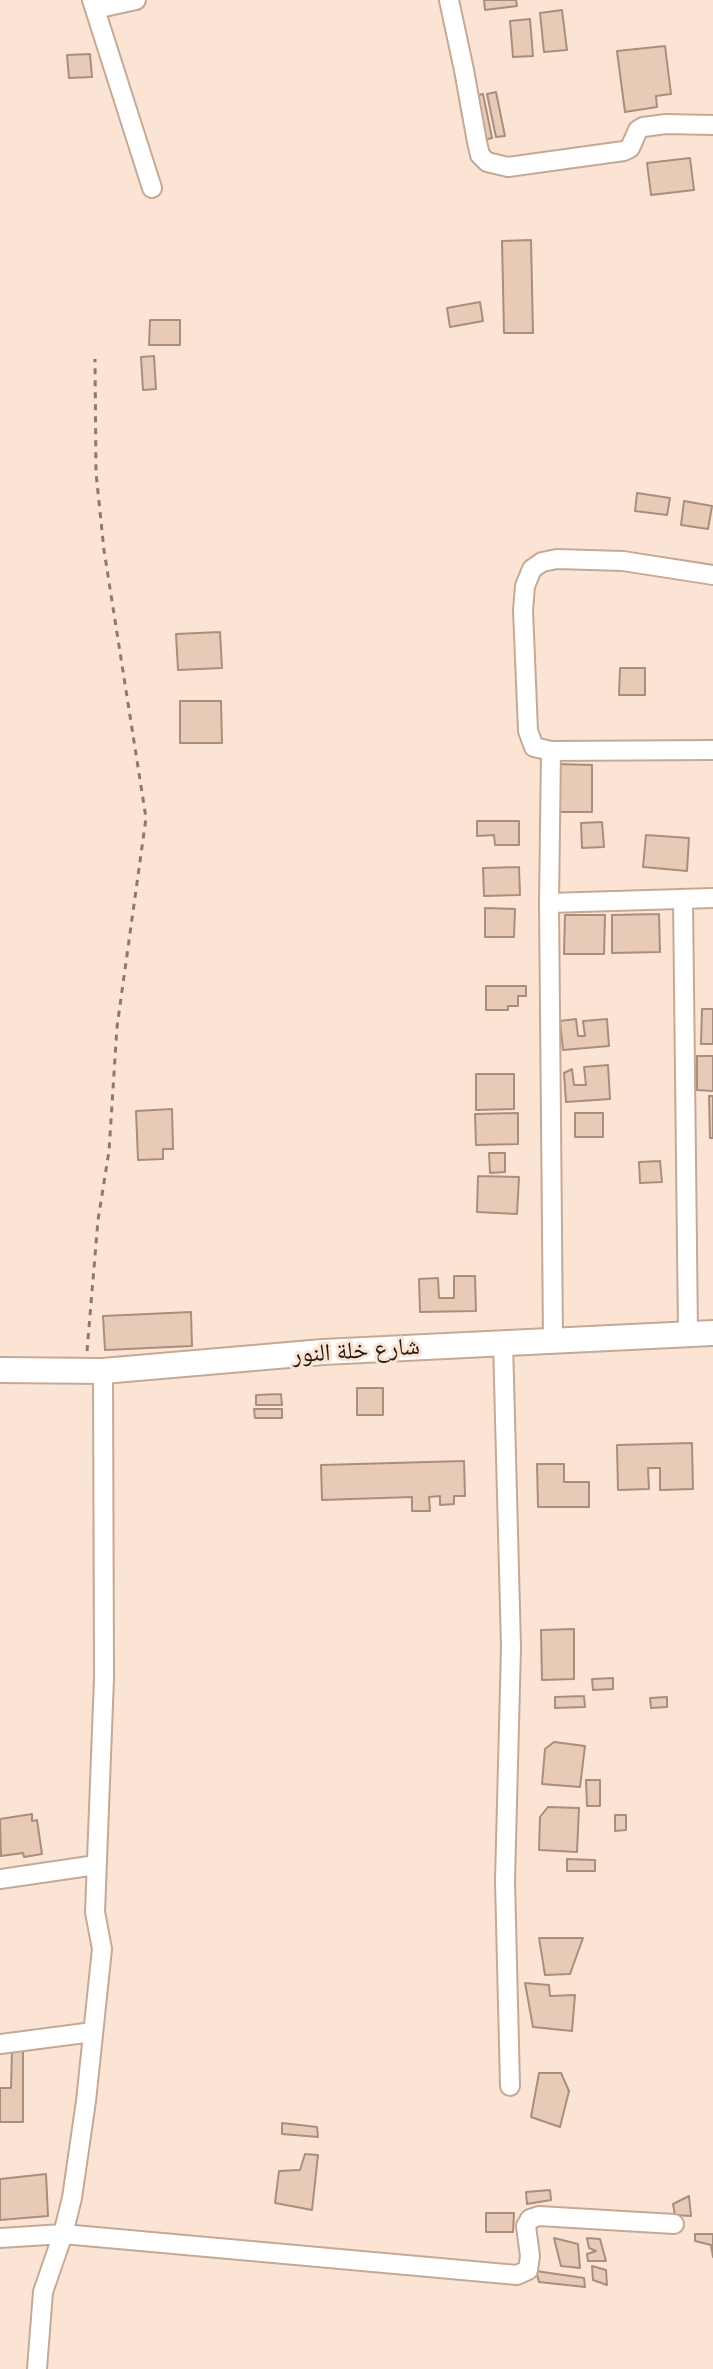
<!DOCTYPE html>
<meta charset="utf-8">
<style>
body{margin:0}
canvas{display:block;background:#fce4d4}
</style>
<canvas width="713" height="2369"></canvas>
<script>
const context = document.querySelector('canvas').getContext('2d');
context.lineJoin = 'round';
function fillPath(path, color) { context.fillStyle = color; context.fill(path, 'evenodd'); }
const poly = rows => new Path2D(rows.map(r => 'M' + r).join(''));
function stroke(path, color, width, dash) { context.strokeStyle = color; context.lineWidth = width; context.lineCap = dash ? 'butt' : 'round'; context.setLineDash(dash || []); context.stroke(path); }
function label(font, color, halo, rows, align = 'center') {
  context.font = font + ' Figtree,"Noto Naskh Arabic",sans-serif'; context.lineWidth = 6; context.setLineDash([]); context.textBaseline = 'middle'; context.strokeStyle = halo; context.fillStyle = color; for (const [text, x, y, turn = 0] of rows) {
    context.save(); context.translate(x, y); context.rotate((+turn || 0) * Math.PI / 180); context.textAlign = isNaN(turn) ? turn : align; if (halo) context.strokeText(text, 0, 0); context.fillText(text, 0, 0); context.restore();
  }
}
const building = poly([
 [484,0,516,0,517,6,485,10,484,0],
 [562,10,567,50,544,52,540,13,562,10],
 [530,19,533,56,513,57,510,21,530,19],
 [665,46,671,94,656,96,657,107,625,112,617,51,665,46],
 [90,54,92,77,69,78,67,55,90,54],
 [496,92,505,136,496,137,487,94,496,92],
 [483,94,492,138,483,140,474,96,483,94],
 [690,158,694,190,651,195,647,163,690,158],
 [531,240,533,333,504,333,502,241,531,240],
 [480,302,483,321,450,327,447,308,480,302],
 [150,320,180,320,180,345,149,345,150,320],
 [154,356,156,389,143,390,141,357,154,356],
 [637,493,670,498,667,515,635,511,637,493],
 [684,501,712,506,708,529,681,525,684,501],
 [220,632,222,668,178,670,176,634,220,632],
 [620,668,645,668,645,695,619,695,620,668],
 [180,701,221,701,222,743,180,743,180,701],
 [558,764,592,765,592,812,558,812,558,764],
 [477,821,519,821,519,845,495,845,494,835,477,836,477,821],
 [602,822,604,847,582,848,581,823,602,822],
 [646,835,689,838,687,871,643,867,646,835],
 [519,867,520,895,484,896,483,868,519,867],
 [485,908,515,909,514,937,485,937,485,908],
 [659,914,660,952,612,953,612,915,659,914],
 [565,915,605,915,604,954,564,954,565,915],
 [486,986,526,986,526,996,518,996,518,1006,508,1006,508,1010,486,1010,486,986],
 [702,1009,713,1009,713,1044,701,1044,702,1009],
 [576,1019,578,1036,585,1036,583,1021,607,1019,609,1046,563,1050,560,1021,576,1019],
 [697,1056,713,1056,713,1091,697,1090,697,1056],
 [608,1065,610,1099,566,1102,564,1073,572,1069,574,1085,586,1085,584,1067,608,1065],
 [476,1074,514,1074,514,1109,476,1110,476,1074],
 [709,1096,713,1096,713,1138,710,1138,709,1096],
 [172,1109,173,1149,163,1149,163,1159,138,1160,136,1111,172,1109],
 [518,1113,518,1144,476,1145,475,1114,518,1113],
 [575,1113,603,1113,603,1137,575,1137,575,1113],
 [489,1153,505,1153,505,1172,490,1173,489,1153],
 [660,1161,662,1182,640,1183,639,1162,660,1161],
 [478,1176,519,1177,517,1214,477,1212,478,1176],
 [454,1276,475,1276,476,1311,420,1312,419,1279,438,1278,439,1298,454,1298,454,1276],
 [191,1312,192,1346,105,1350,103,1316,191,1312],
 [357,1388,383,1388,383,1415,357,1415,357,1388],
 [281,1394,282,1405,256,1405,256,1395,281,1394],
 [254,1409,282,1409,282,1418,255,1418,254,1409],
 [692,1443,693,1489,660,1490,660,1468,648,1468,649,1489,618,1490,617,1445,692,1443],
 [464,1461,465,1496,454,1496,454,1504,440,1505,440,1496,429,1497,430,1511,412,1511,412,1497,322,1500,321,1465,464,1461],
 [537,1464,564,1464,564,1482,589,1482,589,1507,538,1507,537,1464],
 [574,1629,574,1679,542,1680,541,1630,574,1629],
 [613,1678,613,1689,593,1690,592,1679,613,1678],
 [584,1696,585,1707,555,1708,555,1697,584,1696],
 [667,1697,667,1707,651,1708,650,1698,667,1697],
 [554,1742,585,1746,580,1787,542,1784,545,1749,554,1742],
 [586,1780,600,1780,600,1806,587,1806,586,1780],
 [548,1807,579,1808,577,1852,539,1850,540,1817,548,1807],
 [32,1814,32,1821,37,1820,42,1854,24,1857,23,1853,1,1856,0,1819,32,1814],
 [615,1815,626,1815,626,1830,615,1831,615,1815],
 [567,1859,595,1860,595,1871,567,1871,567,1859],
 [539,1938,583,1938,570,1974,545,1975,539,1938],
 [525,1983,549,1985,550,1996,575,1995,572,2031,533,2027,525,1983],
 [12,2049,23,2050,23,2122,0,2122,0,2088,11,2088,12,2049],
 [539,2073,561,2073,569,2091,560,2127,531,2117,539,2073],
 [282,2123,317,2127,318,2137,282,2134,282,2123],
 [305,2154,318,2155,312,2210,275,2203,279,2171,300,2170,305,2154],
 [46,2174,48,2216,0,2220,0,2179,46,2174],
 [550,2190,551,2200,527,2204,526,2192,550,2190],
 [689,2196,691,2216,675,2215,673,2204,689,2196],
 [486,2213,514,2213,513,2232,486,2232,486,2213],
 [695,2234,713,2234,713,2257,711,2245,695,2241,695,2234],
 [554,2238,578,2244,580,2268,561,2266,554,2238],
 [587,2238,600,2239,606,2261,588,2261,587,2254,596,2251,589,2248,587,2238],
 [592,2266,606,2270,607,2285,593,2280,592,2266],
 [536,2271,584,2278,585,2287,539,2282,536,2271]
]);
fillPath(building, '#e8cbb7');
stroke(building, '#aa8e7c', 2);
const minor = poly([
 [92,0,152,188],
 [449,0,464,70,477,142,480,155,487,162,508,167,624,151,630,148,638,130,643,127,666,124,713,125],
 [95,9,136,0],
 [713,575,623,561,557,559,542,562,532,569,525,586,523,610,528,731,534,747,551,751,713,750],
 [551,751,549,903,553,1339],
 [683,900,688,1333],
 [549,903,713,898],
 [503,1342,511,1647,505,1881,510,2086],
 [0,1879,96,1865],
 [0,2044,93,2032],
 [0,2238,63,2234,517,2275,528,2270,530,2256,526,2226,530,2219,539,2216,674,2224],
 [37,2369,43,2292,63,2234,72,2198,86,2101,102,1949,95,1912,104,1678,103,1371]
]);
const tertiary = poly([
 [0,1370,103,1371,323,1352,713,1333]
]);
stroke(minor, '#c5a995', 22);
stroke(tertiary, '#c5a995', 28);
stroke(poly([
 [87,1351,98,1220,109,1151,117,1027,146,818,104,550,96,473,95,359]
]), '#8b7a6e', 3, [6, 6]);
stroke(minor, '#fff', 18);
stroke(tertiary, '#fff', 24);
label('24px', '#231911', '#fce4d4', [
 ["شارع خلة النور",356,1351,-4]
]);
</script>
